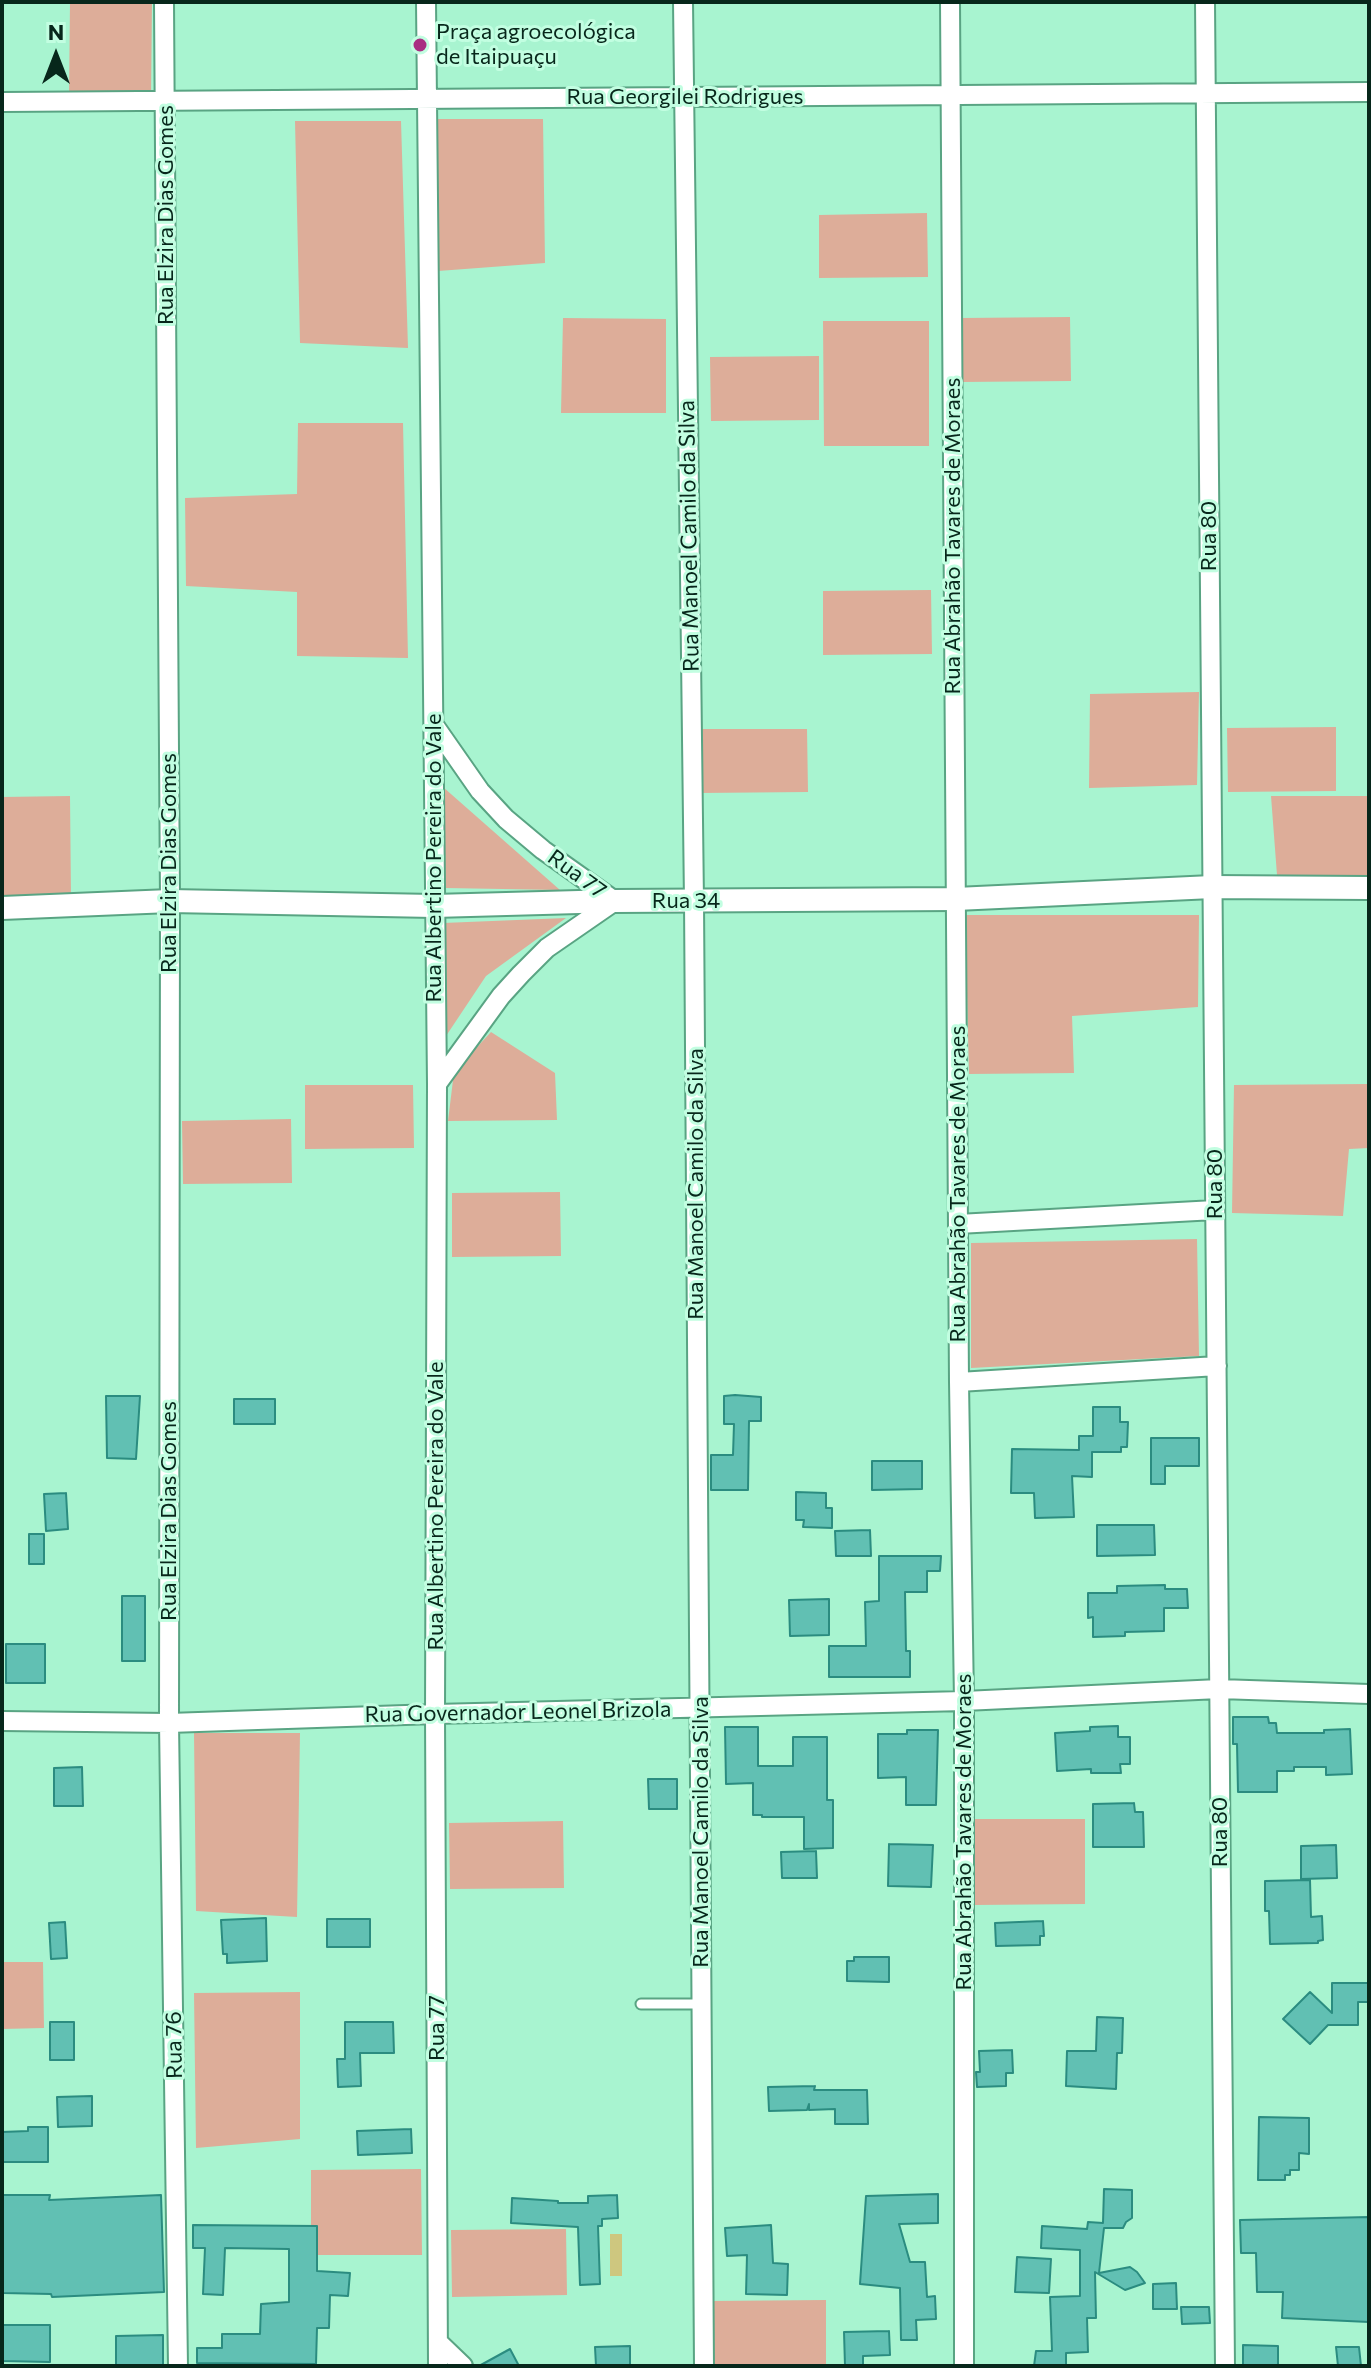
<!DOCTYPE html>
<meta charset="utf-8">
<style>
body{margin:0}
#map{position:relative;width:1371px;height:2368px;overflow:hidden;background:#a8f4d0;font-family:Commissioner,sans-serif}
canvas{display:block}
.frame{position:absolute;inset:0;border:4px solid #07271b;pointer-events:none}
.north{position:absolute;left:16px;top:16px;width:80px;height:80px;-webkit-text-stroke:6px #c2fee1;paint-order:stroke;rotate:0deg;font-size:22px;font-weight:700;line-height:32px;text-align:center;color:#07271b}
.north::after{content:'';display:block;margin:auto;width:28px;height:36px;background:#07271b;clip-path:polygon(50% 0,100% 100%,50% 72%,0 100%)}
</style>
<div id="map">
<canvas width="1371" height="2368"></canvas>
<div class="frame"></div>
<div class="north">N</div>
</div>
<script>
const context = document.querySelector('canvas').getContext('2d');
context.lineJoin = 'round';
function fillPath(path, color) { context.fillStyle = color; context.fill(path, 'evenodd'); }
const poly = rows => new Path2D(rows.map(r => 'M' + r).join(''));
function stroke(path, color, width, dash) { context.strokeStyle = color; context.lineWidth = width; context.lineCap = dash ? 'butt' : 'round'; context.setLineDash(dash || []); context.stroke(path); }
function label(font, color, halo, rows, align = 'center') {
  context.font = font + ' Commissioner,sans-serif'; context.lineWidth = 6; context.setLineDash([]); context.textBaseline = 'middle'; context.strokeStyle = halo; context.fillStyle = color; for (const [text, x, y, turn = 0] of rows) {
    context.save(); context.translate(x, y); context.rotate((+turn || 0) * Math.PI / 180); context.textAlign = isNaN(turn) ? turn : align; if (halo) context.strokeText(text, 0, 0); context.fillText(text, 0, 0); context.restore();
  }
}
fillPath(poly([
 [70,2,152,2,151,98,69,97],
 [437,119,543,119,545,263,438,271],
 [295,121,401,121,408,348,300,343],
 [927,213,928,277,819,278,819,215],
 [1070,317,1071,381,962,382,962,318],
 [563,318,666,319,666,413,561,413],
 [823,321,929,321,929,446,824,446],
 [819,356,819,420,711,421,710,357],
 [298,423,403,423,408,658,297,656,297,592,186,586,185,498,297,494],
 [931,590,932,654,823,655,823,591],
 [1199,692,1197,785,1089,788,1090,694],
 [1336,727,1336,791,1228,792,1227,728],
 [698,729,807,729,808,792,699,793],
 [443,787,560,890,445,888],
 [70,796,71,898,2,898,2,797],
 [1271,796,1369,796,1369,876,1277,875],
 [965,915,1199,915,1198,1007,1072,1016,1074,1073,969,1074],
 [566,918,486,976,444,1039,443,923],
 [491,1032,555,1073,557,1120,448,1121,454,1072],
 [1369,1084,1369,1148,1349,1149,1343,1216,1232,1213,1234,1085],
 [305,1085,413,1085,414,1148,305,1149],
 [291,1119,292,1183,183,1184,182,1121],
 [560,1192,561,1256,452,1257,452,1193],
 [1197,1239,1199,1356,971,1368,971,1243],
 [194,1733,300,1733,297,1917,196,1911],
 [974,1819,1085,1819,1085,1904,974,1905],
 [563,1821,564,1888,450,1889,449,1823],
 [2,1962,43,1962,44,2028,2,2029],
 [300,1992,300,2139,196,2148,194,1993],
 [421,2169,422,2255,311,2255,311,2170],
 [566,2229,567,2295,452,2297,451,2230],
 [826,2300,826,2366,712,2366,711,2301]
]), '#ddad99');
fillPath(poly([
 [610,2234,622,2234,622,2276,610,2276]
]), '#cec77f');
const building = poly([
 [735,1395,761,1397,761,1421,749,1421,748,1490,711,1490,711,1455,733,1455,734,1424,724,1424,724,1396,735,1395],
 [106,1396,140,1396,136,1459,107,1458,106,1396],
 [234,1399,275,1399,275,1424,234,1424,234,1399],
 [1093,1407,1120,1407,1120,1422,1128,1422,1127,1447,1121,1447,1121,1452,1092,1452,1092,1477,1072,1476,1074,1517,1035,1518,1034,1493,1011,1493,1012,1449,1079,1450,1079,1436,1093,1436,1093,1407],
 [1151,1438,1199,1438,1199,1466,1165,1466,1165,1484,1151,1484,1151,1438],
 [872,1461,922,1461,922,1489,872,1490,872,1461],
 [796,1492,826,1493,826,1508,832,1508,832,1528,803,1527,804,1520,796,1520,796,1492],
 [66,1493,68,1529,46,1531,44,1494,66,1493],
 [1097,1525,1154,1525,1155,1555,1097,1556,1097,1525],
 [870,1530,871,1556,836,1556,835,1531,870,1530],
 [29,1534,44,1534,44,1564,29,1564,29,1534],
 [879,1556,941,1556,940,1571,927,1571,927,1592,905,1592,906,1651,910,1651,910,1677,829,1677,829,1646,866,1646,865,1602,879,1601,879,1556],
 [1165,1585,1165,1589,1187,1589,1188,1608,1164,1608,1164,1631,1125,1632,1125,1636,1093,1637,1093,1617,1088,1618,1088,1593,1117,1593,1117,1586,1165,1585],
 [122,1596,145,1596,145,1661,122,1661,122,1596],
 [829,1599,829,1635,790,1636,789,1600,829,1599],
 [6,1644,45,1644,45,1683,6,1683,6,1644],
 [1233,1717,1268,1717,1269,1723,1276,1723,1277,1733,1324,1733,1324,1730,1350,1729,1352,1774,1326,1775,1326,1767,1294,1767,1294,1771,1277,1771,1277,1792,1238,1792,1237,1744,1233,1744,1233,1717],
 [1118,1726,1118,1737,1130,1737,1130,1764,1120,1764,1121,1773,1091,1773,1091,1769,1057,1771,1055,1733,1090,1731,1090,1727,1118,1726],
 [725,1727,758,1727,758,1766,793,1766,793,1737,827,1737,827,1800,833,1800,833,1848,804,1849,804,1817,762,1817,762,1815,753,1815,753,1783,726,1784,725,1727],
 [907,1730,938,1730,936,1805,906,1805,906,1777,878,1778,878,1734,907,1734,907,1730],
 [82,1767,83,1806,54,1806,54,1768,82,1767],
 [648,1779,677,1779,677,1809,649,1809,648,1779],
 [1134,1803,1135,1812,1143,1812,1144,1847,1093,1847,1093,1804,1134,1803],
 [889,1844,933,1845,931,1887,888,1886,889,1844],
 [1336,1845,1337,1878,1301,1879,1301,1846,1336,1845],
 [816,1851,817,1878,782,1878,781,1852,816,1851],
 [1310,1880,1311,1917,1322,1916,1323,1940,1318,1941,1318,1943,1270,1944,1269,1911,1265,1911,1265,1881,1310,1880],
 [266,1918,267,1961,227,1963,227,1954,223,1954,221,1920,266,1918],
 [327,1919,370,1919,370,1947,327,1947,327,1919],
 [1043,1921,1044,1936,1040,1936,1040,1945,996,1946,995,1923,1043,1921],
 [65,1922,67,1958,51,1959,49,1923,65,1922],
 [854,1957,889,1957,889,1982,847,1981,847,1961,854,1961,854,1957],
 [1332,1983,1369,1983,1369,2002,1358,2002,1358,2025,1328,2025,1310,2044,1283,2019,1310,1992,1332,2013,1332,1983],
 [1097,2017,1123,2018,1122,2053,1117,2053,1116,2089,1066,2086,1067,2051,1096,2051,1097,2017],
 [50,2022,74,2022,74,2060,50,2060,50,2022],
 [345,2022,393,2022,394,2053,360,2053,361,2086,338,2087,337,2059,345,2059,345,2022],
 [1012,2050,1013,2073,1006,2073,1006,2086,977,2087,976,2072,980,2072,979,2051,1012,2050],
 [815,2086,814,2090,867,2090,868,2124,835,2124,835,2109,809,2110,809,2104,807,2110,769,2111,768,2087,815,2086],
 [92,2096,92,2126,58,2127,57,2097,92,2096],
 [1259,2117,1309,2118,1309,2154,1299,2153,1299,2170,1290,2170,1290,2175,1285,2175,1285,2180,1258,2180,1259,2117],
 [28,2127,48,2127,48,2162,2,2162,2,2132,28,2131,28,2127],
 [411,2129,412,2153,358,2155,357,2131,411,2129],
 [1104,2189,1132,2190,1132,2218,1126,2222,1123,2228,1104,2228,1099,2273,1130,2267,1137,2272,1145,2283,1125,2290,1095,2272,1096,2318,1087,2318,1088,2352,1066,2353,1066,2366,1034,2366,1036,2351,1052,2351,1050,2297,1080,2296,1080,2250,1041,2248,1042,2226,1087,2229,1088,2222,1103,2223,1104,2189],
 [938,2194,938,2223,899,2224,910,2262,925,2262,927,2297,935,2296,936,2319,916,2320,917,2340,901,2340,900,2288,860,2284,866,2196,938,2194],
 [2,2195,50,2195,49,2200,161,2195,164,2292,52,2297,51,2294,3,2293,2,2195],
 [617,2195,618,2218,602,2219,602,2226,598,2226,600,2284,580,2285,578,2227,511,2223,512,2198,558,2201,558,2203,588,2203,588,2196,617,2195],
 [1369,2217,1369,2322,1282,2318,1283,2292,1257,2292,1256,2253,1241,2253,1240,2220,1369,2217],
 [193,2225,317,2226,317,2271,350,2273,348,2296,330,2295,329,2328,317,2328,316,2364,197,2363,197,2348,222,2348,222,2334,260,2334,261,2304,289,2302,289,2249,225,2248,223,2295,203,2294,205,2248,193,2248,193,2225],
 [771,2225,773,2263,788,2264,787,2295,746,2294,747,2255,727,2256,725,2228,771,2225],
 [1017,2257,1051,2259,1049,2293,1015,2292,1017,2257],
 [1176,2283,1177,2309,1153,2309,1153,2284,1176,2283],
 [1181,2307,1209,2307,1210,2323,1182,2324,1181,2307],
 [2,2325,50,2325,50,2362,2,2361,2,2325],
 [889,2331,890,2355,863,2356,863,2366,845,2366,844,2332,889,2331],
 [163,2335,163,2366,116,2366,116,2336,163,2335],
 [1243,2345,1278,2346,1278,2366,1243,2366,1243,2345],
 [630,2346,630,2366,596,2366,595,2347,630,2346],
 [1336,2347,1359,2347,1361,2366,1338,2366,1336,2347],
 [510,2349,519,2366,479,2366,510,2349]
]);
fillPath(building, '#61c0b3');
stroke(building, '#2b8c80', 2);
const service = poly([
 [641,2004,699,2004,700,2007]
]);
const minor = poly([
 [164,2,170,901,169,1723,178,2366],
 [426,2,437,1084,435,1714,438,2366],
 [683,2,694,901,704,2366],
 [950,2,959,1382,964,1701,964,2366],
 [1205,2,1225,2366],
 [2,102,1369,92],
 [434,725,480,791,506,819,543,850,615,901,547,948,521,974,501,996,437,1084],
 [958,1224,1215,1210],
 [959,1382,1217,1366],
 [2,1721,169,1723,435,1714,964,1701,1219,1689,1369,1694],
 [438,2342,463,2366]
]);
const tertiary = poly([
 [2,908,170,901,434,906,615,901,956,899,1212,887,1369,888]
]);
stroke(service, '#59a483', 13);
stroke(minor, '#59a483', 22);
stroke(tertiary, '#59a483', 26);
stroke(service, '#fff', 9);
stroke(minor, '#fff', 18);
stroke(tertiary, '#fff', 22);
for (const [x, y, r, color] of [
 [420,45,8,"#a92e82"]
]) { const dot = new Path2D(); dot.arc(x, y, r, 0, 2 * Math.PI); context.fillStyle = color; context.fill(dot); stroke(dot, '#c2fee1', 3); }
label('22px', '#07271b', '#c2fee1', [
 ["Praça agroecológica",436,32],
 ["de Itaipuaçu",436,57]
], 'left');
label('22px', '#07271b', '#c2fee1', [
 ["Rua Georgilei Rodrigues",685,97],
 ["Rua Elzira Dias Gomes",166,215,-90],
 ["Rua Manoel Camilo da Silva",689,536,-91],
 ["Rua Abrahão Tavares de Moraes",953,536,-90],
 ["Rua 80",1209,536,-90],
 ["Rua Albertino Pereira do Vale",434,858,-90],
 ["Rua Elzira Dias Gomes",169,863,-90],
 ["Rua 77",577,874,36],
 ["Rua 34",686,901],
 ["Rua Manoel Camilo da Silva",696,1184,-90],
 ["Rua Abrahão Tavares de Moraes",958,1184,-90],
 ["Rua 80",1215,1184,-90],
 ["Rua Albertino Pereira do Vale",436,1506,-90],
 ["Rua Elzira Dias Gomes",169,1511,-90],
 ["Rua Governador Leonel Brizola",518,1712,-1],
 ["Rua Manoel Camilo da Silva",701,1832,-90],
 ["Rua Abrahão Tavares de Moraes",964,1832,-90],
 ["Rua 80",1220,1832,-90],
 ["Rua 77",437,2028,-90],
 ["Rua 76",174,2045,-91]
]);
</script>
